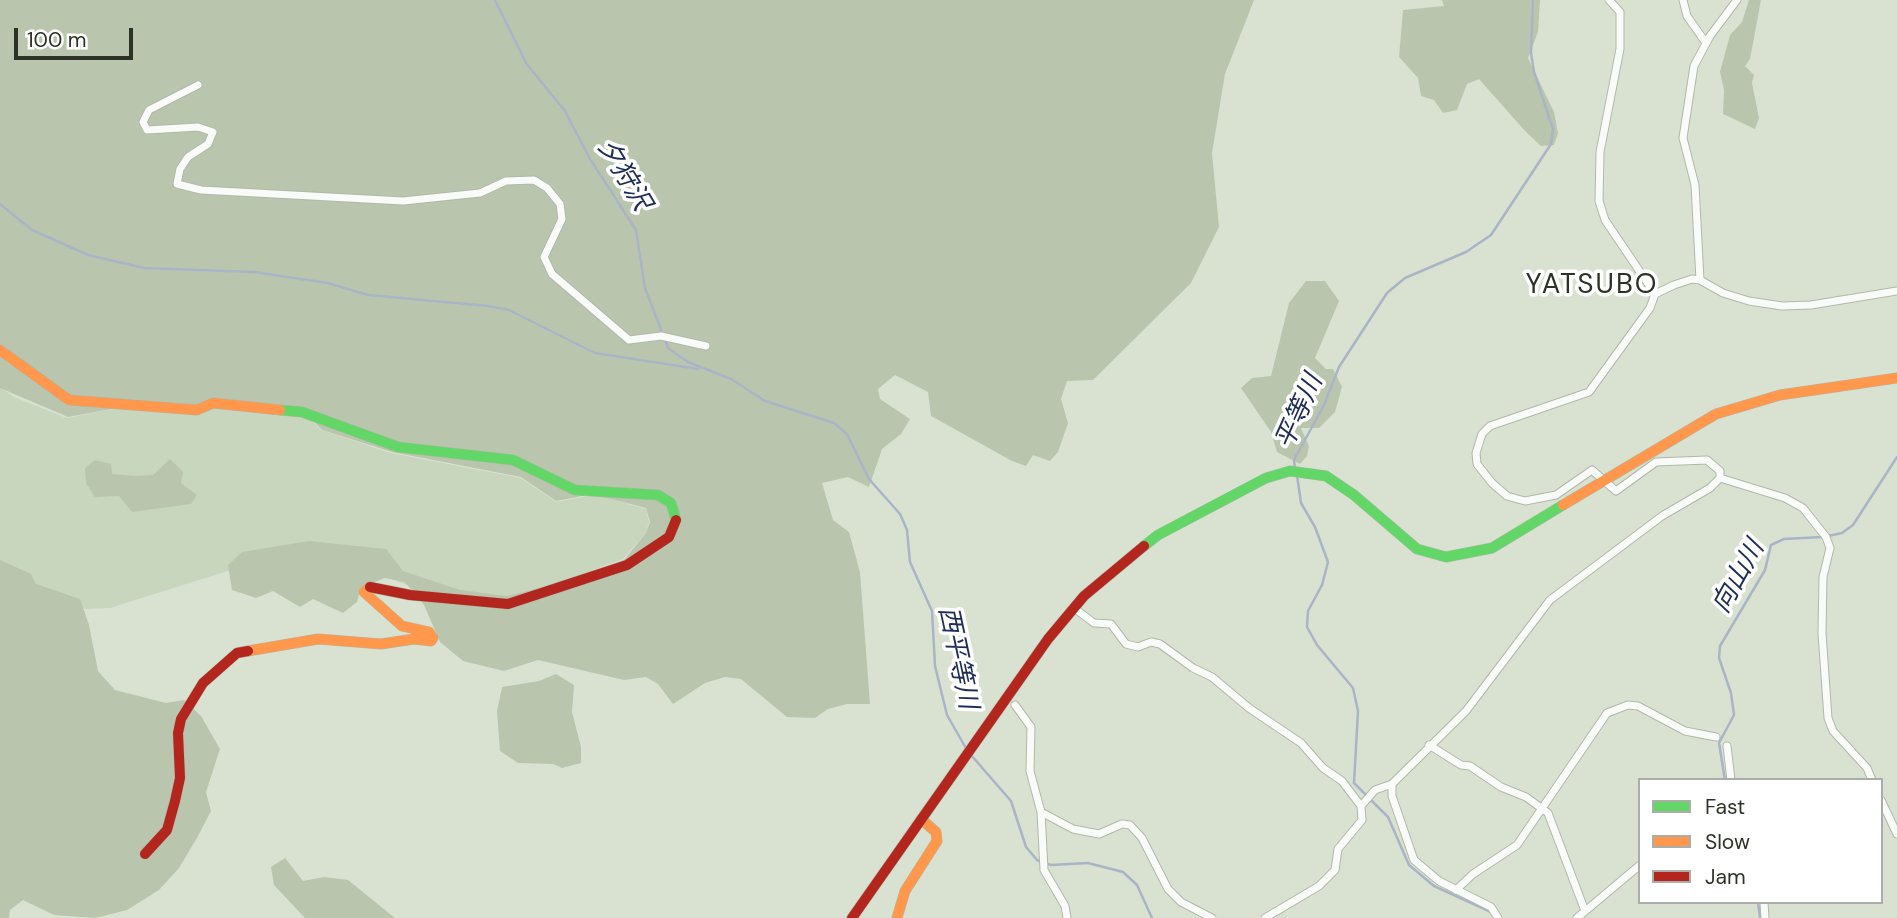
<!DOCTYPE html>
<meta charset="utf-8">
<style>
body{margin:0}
#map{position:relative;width:1897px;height:918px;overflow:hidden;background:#d9e2d1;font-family:"DM Sans",sans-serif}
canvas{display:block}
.legend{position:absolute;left:1638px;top:778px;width:245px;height:126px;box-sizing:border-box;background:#fff;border:2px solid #abada8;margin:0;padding:9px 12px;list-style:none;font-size:21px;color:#2c3326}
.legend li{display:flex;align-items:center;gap:14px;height:35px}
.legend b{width:35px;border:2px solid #abada8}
.scale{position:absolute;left:14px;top:28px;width:119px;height:32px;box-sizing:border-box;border:4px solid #2c3326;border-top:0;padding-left:9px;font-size:21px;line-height:24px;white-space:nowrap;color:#2c3326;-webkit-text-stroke:5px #fff;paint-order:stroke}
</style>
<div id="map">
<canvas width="1897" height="918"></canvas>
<ul class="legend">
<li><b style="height:9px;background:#63d668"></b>Fast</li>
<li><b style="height:9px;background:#ff974d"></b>Slow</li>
<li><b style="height:9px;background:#b3261e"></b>Jam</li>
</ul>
<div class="scale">100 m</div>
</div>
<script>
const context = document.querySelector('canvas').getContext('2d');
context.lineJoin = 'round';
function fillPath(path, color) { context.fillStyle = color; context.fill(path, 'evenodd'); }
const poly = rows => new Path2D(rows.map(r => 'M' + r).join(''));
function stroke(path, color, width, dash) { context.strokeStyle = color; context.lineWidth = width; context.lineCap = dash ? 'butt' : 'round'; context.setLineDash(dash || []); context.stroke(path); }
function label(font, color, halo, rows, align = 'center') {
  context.font = font + ' "DM Sans","Noto Sans JP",sans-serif'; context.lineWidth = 7; context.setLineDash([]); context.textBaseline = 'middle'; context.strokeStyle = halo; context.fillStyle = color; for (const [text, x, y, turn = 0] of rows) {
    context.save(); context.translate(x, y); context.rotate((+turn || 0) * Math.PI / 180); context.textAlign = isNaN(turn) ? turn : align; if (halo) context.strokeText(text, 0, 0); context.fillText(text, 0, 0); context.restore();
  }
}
fillPath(poly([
 [0,387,14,397,67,418,122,407,213,406,286,416,306,414,321,430,391,453,521,478,556,502,582,497,603,497,646,509,649,522,646,533,623,559,506,602,425,592,319,551,240,567,110,608,86,609,0,580]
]), '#c8d6bd');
fillPath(poly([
 [0,0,1254,0,1225,74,1212,153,1219,227,1191,283,1093,380,1067,381,1061,399,1068,423,1058,452,1050,461,1033,455,1026,466,1012,461,931,416,928,392,895,375,878,389,880,399,910,419,901,434,882,449,869,487,848,477,822,483,833,520,849,532,860,572,870,704,847,704,828,709,815,718,787,717,741,679,725,677,705,683,673,704,658,684,646,677,624,680,538,660,504,671,463,661,440,642,424,605,405,582,385,578,361,587,357,602,343,613,313,599,300,607,273,591,256,598,232,590,228,565,242,552,309,541,386,549,403,571,460,590,507,596,568,581,624,560,646,533,650,522,646,508,603,497,582,496,556,501,521,477,392,452,322,430,307,414,286,416,213,405,122,407,68,417,0,388],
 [1442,0,1540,0,1538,32,1528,58,1554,112,1558,133,1554,145,1541,146,1525,131,1479,79,1467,84,1457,110,1443,113,1434,100,1421,96,1418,78,1399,57,1403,10,1444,6],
 [1749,0,1761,0,1750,59,1745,66,1754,75,1752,83,1759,118,1755,129,1723,114,1724,90,1720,72,1730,35,1742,22],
 [1306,281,1325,281,1339,301,1315,358,1326,369,1333,369,1342,387,1335,412,1319,428,1301,428,1309,446,1307,456,1300,464,1277,452,1271,432,1241,388,1252,378,1271,376,1289,303],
 [170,459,183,472,181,483,197,495,191,504,132,512,119,496,95,497,86,483,85,468,95,460,111,464,112,474,137,476,153,475],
 [0,560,31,574,36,584,80,599,89,625,98,671,115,690,166,703,184,700,201,716,220,749,206,792,211,811,197,838,179,868,159,890,127,910,95,918,54,915,23,900,10,910,9,918,0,918],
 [556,674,574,685,572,712,581,747,581,763,562,768,553,764,518,763,500,751,497,711,502,687,539,681],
 [285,858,303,881,324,877,348,880,395,918,305,918,274,885,271,867]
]), '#b9c6ad');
stroke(poly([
 [495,0,526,63,565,111,590,159,636,230,645,288,668,348,688,362,731,379,765,401,834,423,847,434,869,479,900,514,907,530,910,562,932,611,935,666,947,715,967,750],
 [0,204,32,230,88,255,144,268,254,272,328,283,368,295,488,306,509,310,595,353,698,369],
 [1295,468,1294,460,1324,405,1339,367,1387,293,1405,278,1466,252,1491,235,1551,144,1553,129,1534,72,1531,53,1533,0],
 [1297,475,1301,503,1315,527,1328,562,1322,585,1308,611,1307,627,1317,645,1353,688,1358,711,1354,783,1388,817,1409,865,1434,886,1491,912],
 [1828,536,1842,533,1853,525,1897,457],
 [971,755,1011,801,1026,847,1037,860,1051,865,1088,863,1123,872,1137,885,1152,918],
 [1725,780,1719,743,1734,715,1731,693,1719,658,1720,646,1765,570,1771,545,1784,539,1822,537],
 [1758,902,1760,918]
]), '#a9b5c6', 2.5);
const street = poly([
 [1609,0,1620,12,1620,49,1600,152,1599,201,1605,220,1655,294],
 [1683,0,1687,16,1706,43],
 [198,85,149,110,143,122,147,130,198,127,213,132,208,144,188,157,180,169,177,184,201,190,403,201,480,193,506,181,534,180,547,188,560,204,562,219,544,257,552,274,629,340,661,336,706,346],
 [1700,280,1695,185,1683,138,1694,66,1710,36,1737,0],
 [1720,478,1720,471,1707,460,1656,462,1616,491,1592,470,1556,495,1525,501,1507,496,1492,483,1477,464,1476,453,1482,434,1490,426,1589,392,1650,308,1655,294,1674,285,1692,279,1700,280,1723,293,1749,301,1782,306,1811,305,1897,291],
 [1720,478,1785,498,1803,508,1826,537,1830,548,1823,577,1822,633,1828,718,1833,731,1867,768,1872,780],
 [1074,608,1094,623,1111,624,1126,644,1138,647,1151,642,1160,644,1193,668,1212,677,1249,708,1301,743,1323,768,1342,781,1361,806,1362,820,1338,849,1335,870,1319,886,1265,918],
 [1015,705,1031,727,1030,771,1041,812,1044,870,1065,906,1067,918],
 [1429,745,1461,765,1470,766,1501,787,1526,797,1548,813,1585,911],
 [1727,746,1731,780],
 [1392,784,1392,796,1414,860,1439,881,1491,907,1498,918],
 [1881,800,1897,834],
 [1361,806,1375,790,1392,784,1466,711,1550,600,1662,516,1710,488,1720,478],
 [1041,812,1073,829,1099,834,1122,824,1130,825,1142,838,1168,889,1181,902,1212,918],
 [1456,890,1473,874,1517,845,1607,713,1628,705,1638,706,1685,731,1716,737],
 [1764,902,1765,918],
 [1577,918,1640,865]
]);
const fast = poly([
 [280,410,302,412,398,447,513,460,575,490,658,495,671,503,676,520],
 [1144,546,1158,535,1266,478,1290,471,1326,476,1354,495,1417,549,1446,557,1492,548,1563,505]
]);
const slow = poly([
 [0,350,69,400,197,410,213,403,280,410],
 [1563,505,1716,414,1780,395,1897,378],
 [248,651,318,639,381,644,414,639,431,641,433,638,429,632,402,626,364,592,370,587],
 [897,918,905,891,937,841,936,832,921,819]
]);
const jam = poly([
 [370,587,410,595,508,604,627,565,669,537,676,520],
 [145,854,167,830,175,801,180,778,178,733,181,719,203,683,237,653,248,651],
 [852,918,1048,639,1084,596,1144,546]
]);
stroke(street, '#b1b8aa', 9);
stroke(fast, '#b1b8aa', 11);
stroke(slow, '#b1b8aa', 11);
stroke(jam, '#b1b8aa', 11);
stroke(street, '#f9fbf8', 7);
stroke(fast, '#63d668', 10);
stroke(slow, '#ff974d', 10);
stroke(jam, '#b3261e', 10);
label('italic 26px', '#1e2d58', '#fff', [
 ["夕狩沢",623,175,59],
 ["平等川",1300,412,-66],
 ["向山川",1739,577,-61],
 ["西平等川",957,658,78]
]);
context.letterSpacing = '2px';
label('28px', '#2c3326', '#fff', [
 ["YATSUBO",1592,286]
]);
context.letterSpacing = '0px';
</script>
